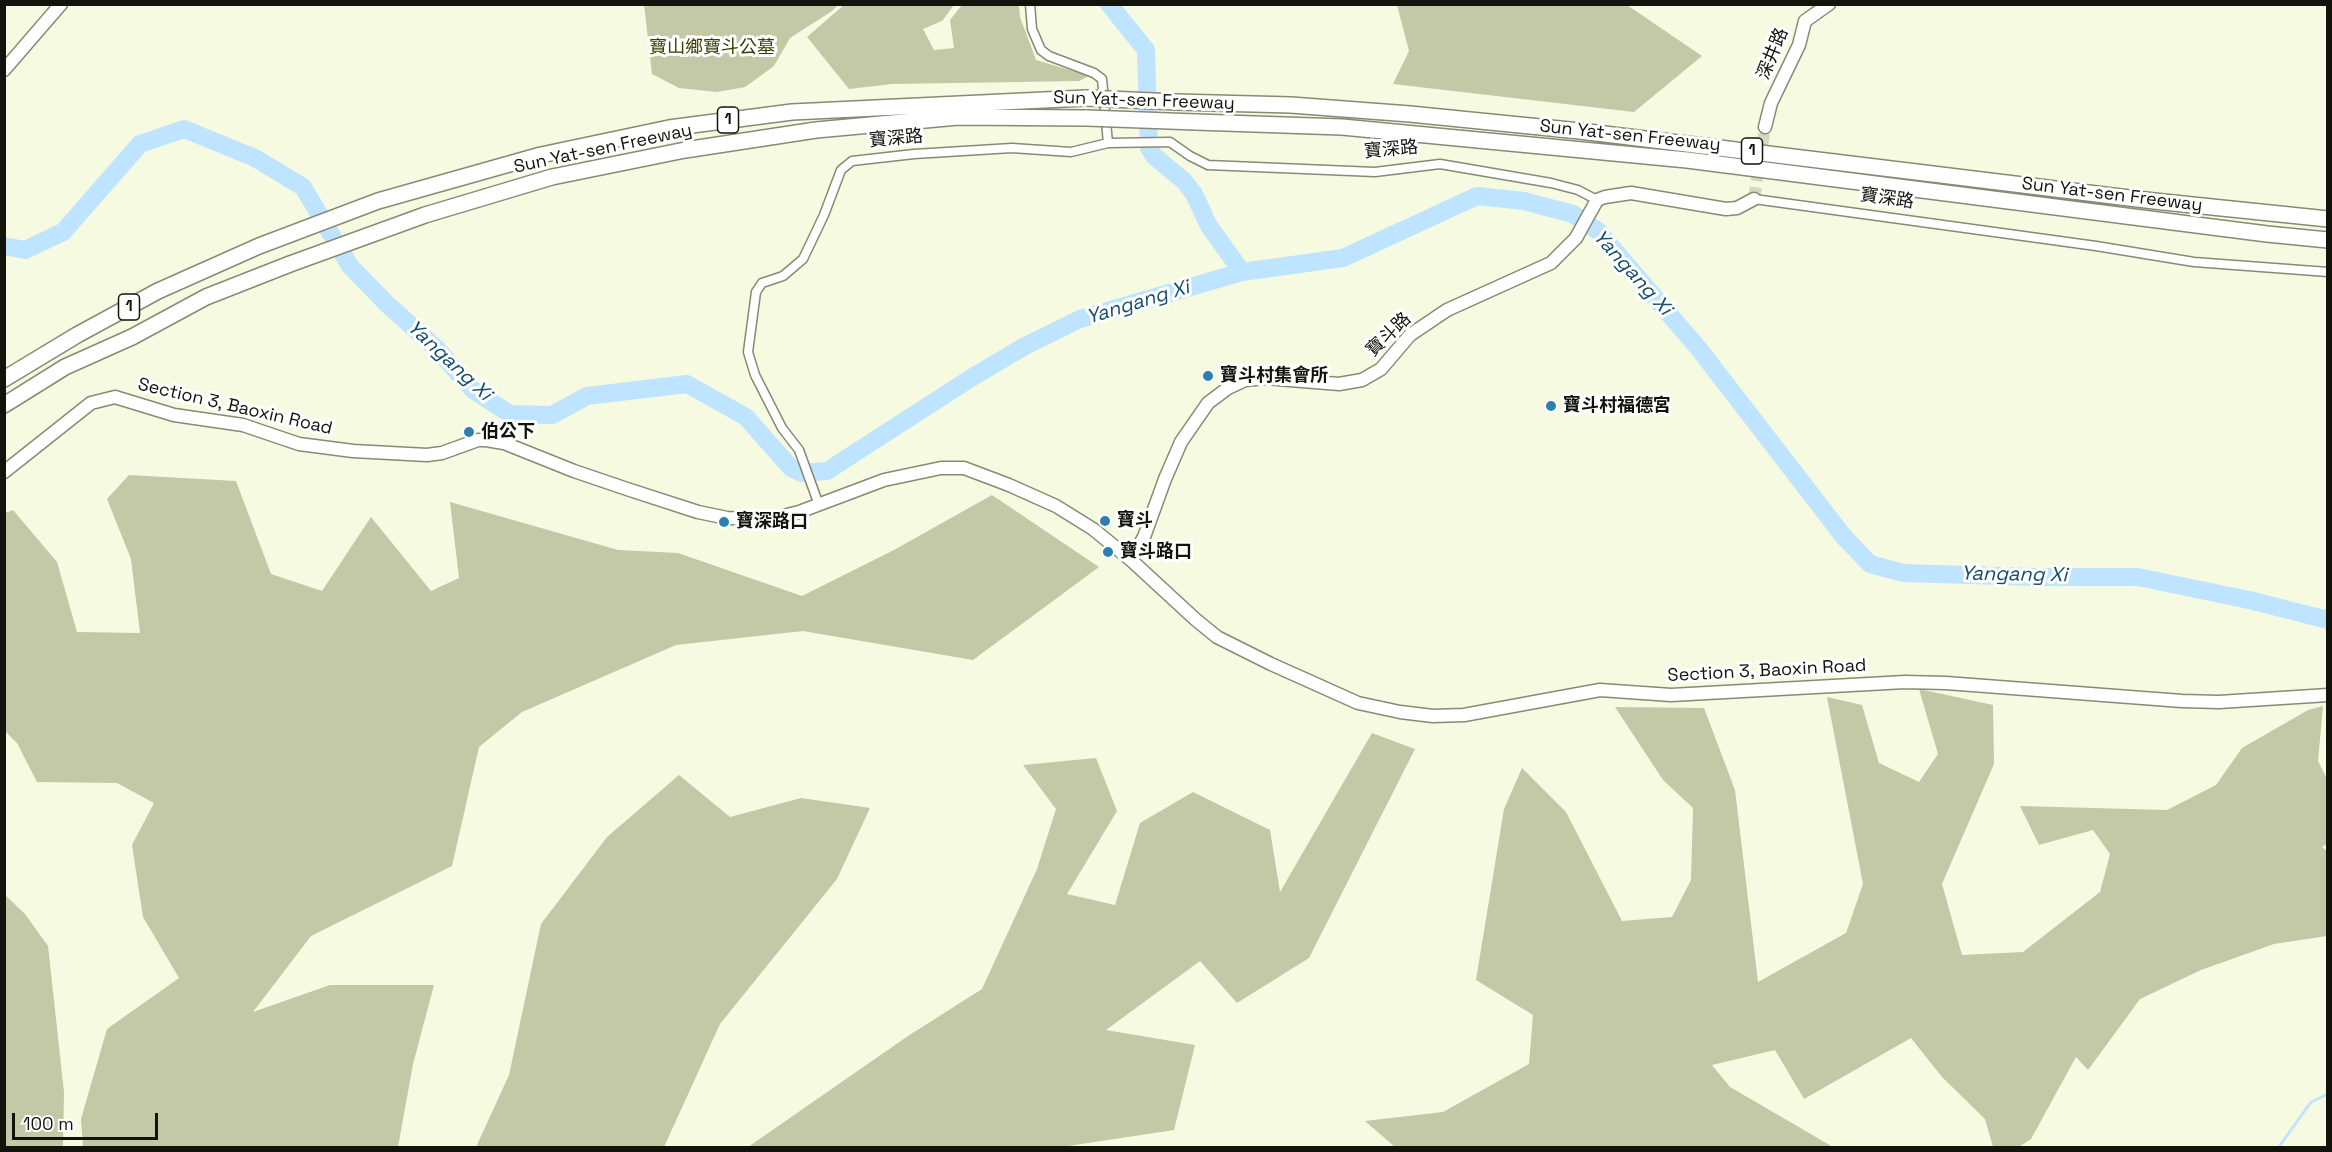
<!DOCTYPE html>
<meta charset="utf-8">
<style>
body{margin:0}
#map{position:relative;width:2332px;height:1152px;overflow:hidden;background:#f6fae1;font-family:"Space Grotesk",sans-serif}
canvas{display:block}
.frame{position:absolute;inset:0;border:6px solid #12130a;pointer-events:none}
.scale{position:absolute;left:12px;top:1113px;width:146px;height:27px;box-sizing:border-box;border:3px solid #12130a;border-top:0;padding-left:8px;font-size:18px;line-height:21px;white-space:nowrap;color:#12130a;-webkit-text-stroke:4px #fff;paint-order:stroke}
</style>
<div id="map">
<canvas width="2332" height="1152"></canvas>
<div class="frame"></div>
<div class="scale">100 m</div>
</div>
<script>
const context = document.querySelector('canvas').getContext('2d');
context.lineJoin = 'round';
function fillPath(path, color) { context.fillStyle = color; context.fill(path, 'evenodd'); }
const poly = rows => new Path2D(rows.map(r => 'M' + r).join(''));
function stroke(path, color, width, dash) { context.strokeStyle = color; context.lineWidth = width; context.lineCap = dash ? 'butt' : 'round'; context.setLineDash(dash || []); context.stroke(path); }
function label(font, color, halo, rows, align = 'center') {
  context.font = font + ' "Space Grotesk","Noto Sans TC",sans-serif'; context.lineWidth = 6; context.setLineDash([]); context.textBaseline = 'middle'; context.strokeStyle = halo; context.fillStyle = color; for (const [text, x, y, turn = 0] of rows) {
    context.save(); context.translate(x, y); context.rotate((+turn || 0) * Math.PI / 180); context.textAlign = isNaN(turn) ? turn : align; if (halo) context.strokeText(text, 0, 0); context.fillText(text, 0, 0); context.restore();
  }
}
fillPath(poly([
 [644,4,838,4,838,5,832,11,790,38,774,66,745,87,717,92,679,88,652,74],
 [845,4,954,5,942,21,923,29,934,50,954,48,950,20,962,5,1019,5,1020,17,1036,60,1089,76,1079,81,892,84,849,89,807,37],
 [1397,5,1627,5,1702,56,1634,112,1393,84,1409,51],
 [129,475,236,481,271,574,322,591,371,517,431,591,459,578,450,502,618,550,678,553,802,596,894,550,992,495,1099,567,973,660,803,631,676,645,522,712,479,747,452,866,311,936,253,1012,330,985,434,985,413,1064,398,1147,83,1147,81,1119,107,1029,179,978,143,917,132,845,154,803,117,783,37,782,17,743,5,731,5,513,13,510,57,562,77,632,140,633,131,559,107,499],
 [1919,689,1993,705,1994,764,1942,884,1962,955,2023,952,2100,892,2110,854,2093,830,2039,845,2020,806,2167,810,2216,785,2242,748,2308,710,2323,706,2318,761,2327,779,2327,844,2322,847,2327,851,2327,936,2274,944,2201,970,2140,999,2088,1070,2076,1057,2031,1139,2019,1147,1993,1147,1985,1119,1942,1077,1911,1038,1804,1099,1775,1050,1712,1065,1730,1087,1833,1147,1395,1147,1365,1121,1443,1112,1529,1064,1533,1015,1476,980,1504,809,1522,768,1566,812,1622,921,1672,917,1691,880,1693,808,1663,780,1615,707,1704,708,1735,790,1758,982,1846,933,1863,884,1827,697,1862,705,1879,763,1919,782,1938,754],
 [1372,733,1415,749,1309,958,1237,1003,1200,961,1106,1030,1195,1045,1174,1130,1055,1148,748,1147,908,1036,982,989,1037,869,1056,809,1023,765,1096,758,1117,811,1067,894,1115,905,1140,823,1193,792,1270,830,1280,892],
 [679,775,730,817,801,798,870,808,837,879,720,1024,664,1147,476,1147,509,1075,541,924,607,837],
 [4,894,25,914,48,946,64,1092,63,1147,5,1147]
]), '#c3c8a7');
stroke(poly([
 [2278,1148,2311,1102,2328,1094]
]), '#bfe4ff', 3);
stroke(poly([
 [1109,4,1146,50,1149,148,1154,156,1184,181,1194,194,1209,226,1242,272],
 [4,246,25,250,63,232,140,144,184,129,255,158,303,187,350,266,387,304,437,349,473,390,510,414,552,415,587,396,687,384,746,417,791,468,802,473,827,471,971,378,1025,346,1080,319,1242,272,1343,258,1477,196,1524,201,1573,214,1598,231,1699,349,1844,537,1870,564,1903,573,2037,577,2138,577,2249,600,2328,620]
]), '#bfe4ff', 18);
stroke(poly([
 [1754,199,1765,127]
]), '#d4d7c1', 12, [12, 6]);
const street = poly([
 [1030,4,1032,29,1041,50,1049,56,1094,73,1102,79,1108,143],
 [1754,199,2096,246,2194,262,2328,272],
 [819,505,799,450,782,428,755,375,748,352,756,292,762,283,783,276,803,259,824,215,841,170,852,161,914,154,1012,148,1071,152,1108,143,1170,142,1190,156,1208,165,1375,172,1440,164,1551,183,1578,190,1597,200]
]);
const secondary = poly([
 [4,70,61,4],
 [1765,127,1771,103,1799,45,1805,21,1829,4],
 [4,472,91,403,115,397,174,415,243,425,299,444,353,451,427,455,442,453,478,440,486,440,504,443,574,471,627,489,698,512,727,518,767,519,783,516,799,512,884,480,941,468,964,468,1009,485,1056,506,1093,529,1131,560,1195,619,1217,637,1271,664,1358,703,1400,712,1433,716,1464,715,1600,690,1671,695,1905,682,1946,683,2182,701,2219,702,2328,695],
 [1131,560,1144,537,1165,479,1181,442,1208,403,1228,388,1245,380,1265,378,1339,384,1362,380,1381,369,1410,335,1447,310,1551,263,1576,238,1597,200,1605,197,1631,193,1726,209,1737,208,1754,199]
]);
const highway = poly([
 [1176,102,1291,105,1410,114,1580,131,2154,201,2328,219],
 [1196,122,1342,127,1687,160,2267,234,2328,240],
 [4,379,77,335,158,291,259,246,378,201,541,155,669,128,792,112,1086,98],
 [4,405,65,367,132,337,206,297,290,264,425,215,552,177,685,150,816,130,958,117,1087,118]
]);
stroke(street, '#878a74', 11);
stroke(secondary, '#878a74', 15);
stroke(highway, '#878a74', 18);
stroke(street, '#fff', 8);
stroke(secondary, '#fff', 12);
stroke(highway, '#fff', 15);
const highwayBridge = poly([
 [1086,98,1176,102],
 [1087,118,1196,122]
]);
stroke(highwayBridge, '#878a74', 18, []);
stroke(highwayBridge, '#fff', 15);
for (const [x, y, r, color] of [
 [1208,376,6,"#2d7fb0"],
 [1551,406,6,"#2d7fb0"],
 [469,432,6,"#2d7fb0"],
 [1105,521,6,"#2d7fb0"],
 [724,522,6,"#2d7fb0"],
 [1108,552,6,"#2d7fb0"]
]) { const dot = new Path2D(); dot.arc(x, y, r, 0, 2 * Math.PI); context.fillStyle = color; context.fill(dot); stroke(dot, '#fff', 2); }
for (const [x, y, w] of [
 [728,120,21],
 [1752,151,21],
 [129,307,21]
]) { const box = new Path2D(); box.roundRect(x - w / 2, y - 13, w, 26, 4.5); context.fillStyle = '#fff'; context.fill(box); stroke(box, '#12130a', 1.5); }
label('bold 16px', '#12130a', null, [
 ["1",728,120],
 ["1",1752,151],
 ["1",129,307]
]);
label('18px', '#393e02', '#fff', [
 ["寶山鄉寶斗公墓",712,48]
]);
label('18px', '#12130a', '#fff', [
 ["深井路",1773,54,-68],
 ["Sun Yat-sen Freeway",1144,101,2],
 ["Sun Yat-sen Freeway",1630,136,6],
 ["寶深路",896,139,-5],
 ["Sun Yat-sen Freeway",603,149,-12],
 ["寶深路",1391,150,-5],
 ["Sun Yat-sen Freeway",2112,195,7],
 ["寶深路",1887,199,8],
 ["寶斗路",1389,335,-44],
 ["Section 3, Baoxin Road",235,407,13],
 ["Section 3, Baoxin Road",1767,671,-3]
]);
label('bold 18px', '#12130a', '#fff', [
 ["寶斗村集會所",1220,376],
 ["寶斗村福德宮",1563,406],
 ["伯公下",481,432],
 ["寶斗",1117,521],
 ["寶深路口",736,522],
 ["寶斗路口",1120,552]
], 'left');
label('italic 20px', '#164c6c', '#fff', [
 ["Yangang Xi",1632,273,48],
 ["Yangang Xi",1138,303,-17],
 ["Yangang Xi",449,361,43],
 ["Yangang Xi",2014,575,1]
]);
</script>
